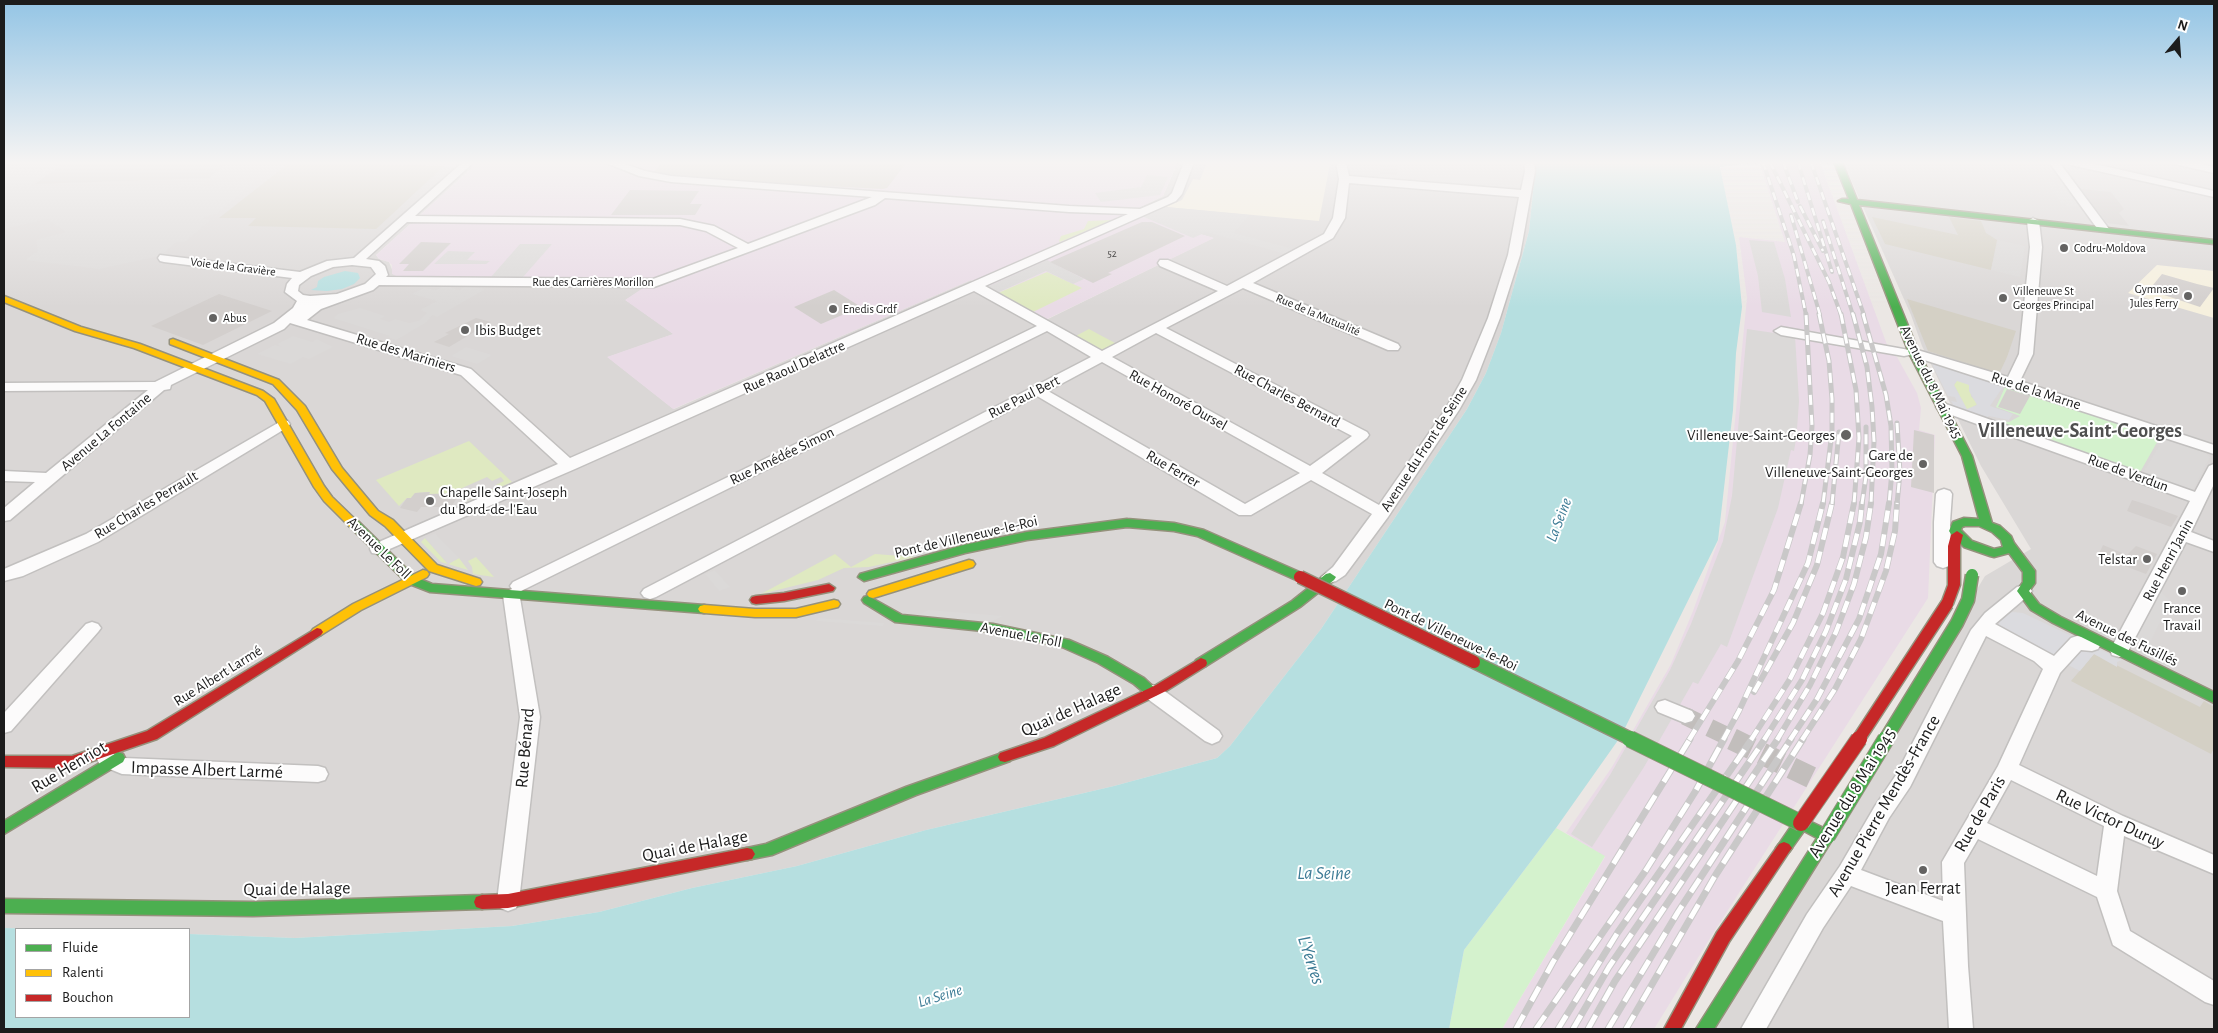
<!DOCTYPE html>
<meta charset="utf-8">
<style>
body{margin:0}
#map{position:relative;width:2218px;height:1033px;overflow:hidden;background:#ebe7e4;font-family:"Alegreya Sans",sans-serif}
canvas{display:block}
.frame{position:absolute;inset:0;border:5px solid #1c1c1c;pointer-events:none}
.legend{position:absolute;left:15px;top:928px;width:175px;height:90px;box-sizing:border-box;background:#fff;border:1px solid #a4a4a4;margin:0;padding:6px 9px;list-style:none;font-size:15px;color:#1c1c1c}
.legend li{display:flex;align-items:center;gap:10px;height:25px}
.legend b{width:25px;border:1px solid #a4a4a4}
.north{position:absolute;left:2153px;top:15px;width:50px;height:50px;-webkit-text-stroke:4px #fff;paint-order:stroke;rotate:18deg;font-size:14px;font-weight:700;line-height:20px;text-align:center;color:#1c1c1c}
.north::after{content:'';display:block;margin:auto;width:18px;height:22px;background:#1c1c1c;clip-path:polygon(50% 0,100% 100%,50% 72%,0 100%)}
</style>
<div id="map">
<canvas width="2218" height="1033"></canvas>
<div class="frame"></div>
<ul class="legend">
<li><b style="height:6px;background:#4caf50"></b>Fluide</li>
<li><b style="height:6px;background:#ffc107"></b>Ralenti</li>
<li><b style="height:6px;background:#c62828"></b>Bouchon</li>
</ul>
<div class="north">N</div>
</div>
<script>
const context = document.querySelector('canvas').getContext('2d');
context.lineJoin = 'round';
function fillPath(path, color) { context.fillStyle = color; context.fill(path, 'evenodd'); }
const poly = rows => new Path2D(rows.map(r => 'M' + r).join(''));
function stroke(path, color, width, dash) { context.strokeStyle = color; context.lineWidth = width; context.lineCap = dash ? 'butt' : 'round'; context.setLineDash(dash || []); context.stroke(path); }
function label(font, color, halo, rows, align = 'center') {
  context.font = font + ' "Alegreya Sans",sans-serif'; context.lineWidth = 4; context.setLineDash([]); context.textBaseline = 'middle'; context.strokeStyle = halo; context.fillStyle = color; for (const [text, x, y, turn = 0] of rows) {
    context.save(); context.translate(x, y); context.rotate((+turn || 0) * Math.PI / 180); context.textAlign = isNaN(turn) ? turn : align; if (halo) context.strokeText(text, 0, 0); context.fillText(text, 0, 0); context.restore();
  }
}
fillPath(poly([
 [4,162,294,162,473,167,376,255,379,259,389,262,393,272,398,277,656,280,626,300,674,334,608,357,674,409,971,280,1046,320,1213,238,1140,216,1139,208,1163,196,1178,162,1536,162,1529,231,1501,333,1486,373,1467,409,1321,629,1230,746,1217,758,1114,786,926,830,797,866,692,888,599,912,512,926,295,938,189,934,189,929,4,928],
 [1843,162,2214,162,2214,1029,1712,1029,1985,576,2031,549,1981,466,1922,346,1911,315]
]), '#dad7d6');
fillPath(poly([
 [294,162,1178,162,1163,196,1139,208,1140,216,1214,238,1045,320,971,280,673,409,607,357,673,334,625,300,655,280,398,277,392,274,392,265,389,262,379,259,376,255,473,167,292,163],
 [1759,162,1820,162,1890,353,1897,357,1917,393,1921,408,1919,430,1935,435,1928,598,1712,935,1654,1029,1502,1029,1605,857,1566,833,1612,767,1671,664,1693,611,1725,522,1747,298,1739,237,1785,242]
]), '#e9dbe6');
fillPath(poly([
 [1207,162,1330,164,1319,221,1166,207,1182,200,1193,179,1200,180],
 [2157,265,2214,271,2214,318,2128,293]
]), '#f6f0de');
fillPath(poly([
 [662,162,907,162,887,188,883,189,688,179,650,174,656,170],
 [288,164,444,166,376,229,248,226,256,218,219,218],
 [1872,217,1958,235,1949,217,1981,221,1986,233,1997,240,1991,270,1885,244],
 [1907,299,2016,331,2007,357,2000,372,1993,372,1928,351],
 [2094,654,2200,707,2204,701,2214,707,2214,748,2211,754,2071,681]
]), '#d4d0c5');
fillPath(poly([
 [1112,220,1060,242,1059,241,1061,236,1084,229,1088,221],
 [1047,272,1082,288,1033,312,998,293],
 [1089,329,1100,335,1117,344,1101,351,1074,337],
 [1957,380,1970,385,1971,396,1978,404,1967,410,1954,385],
 [469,441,512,482,459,505,497,487,496,485,504,481,501,477,492,481,487,477,453,492,427,497,430,492,415,493,411,498,407,498,399,506,376,480],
 [425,538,448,564,459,558,468,570,441,562,421,542],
 [835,554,851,567,875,554,915,557,869,567,844,568,818,580,761,594],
 [476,557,494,577,473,574,472,567,468,561]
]), '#dfe9c1');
fillPath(poly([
 [2006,385,2160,437,2139,474,1997,424,2001,421,2009,422,2020,416,1996,407],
 [1556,828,1605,856,1502,1029,1449,1029,1464,950]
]), '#d4f2cd');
fillPath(poly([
 [34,162,62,162,33,181,30,188,176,185,182,182,204,182,199,187,212,186,217,182,255,181,217,214,209,215,203,219,211,220,185,242,177,242,165,252,155,257,99,269,25,260,38,251,36,240,66,232,47,219,4,229,4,168],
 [1431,173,1500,180,1501,182,1520,184,1520,186,1510,187,1509,189,1430,181],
 [1147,175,1168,177,1160,195,1101,202,1095,193,1141,187],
 [2046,182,2068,184,2086,208,2068,206,2066,204,2061,203],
 [1166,207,1249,215,1234,233,1297,250,1289,255,1206,232,1193,238,1144,217],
 [1749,240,1774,242,1785,279,1791,317,1762,312,1758,276],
 [1998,240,2025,246,2020,277,1991,270],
 [520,244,552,244,523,277,491,277],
 [448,251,475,252,467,260,490,261,486,264,434,264],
 [1047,260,1084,279,1073,284,1046,271,997,293,987,287],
 [444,286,459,290,465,286,486,289,437,317,432,315,427,322,396,340,388,337,390,336,333,318,338,314,360,308,385,316,380,319,389,322,395,319,409,323,418,321,427,313,420,310,437,301,412,294,424,288,436,290],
 [1747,329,1795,336,1799,401,1797,429,1792,428,1791,433,1797,434,1794,451,1791,450,1778,508,1727,647,1721,644,1698,684,1693,682,1644,767,1592,847,1571,834,1610,775,1670,670,1691,624,1723,541,1732,496],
 [293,336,312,342,317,339,333,347,309,359,303,357,291,364,257,354,275,345,282,347,277,344],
 [466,347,492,355,477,364,451,356],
 [2164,438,2204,451,2210,457,2193,490,2142,474],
 [435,533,459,558,448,564,425,538],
 [715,570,730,587,719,591,705,574],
 [2159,589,2170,601,2148,647,2142,647,2134,637],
 [928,610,1003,616,988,623,915,617],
 [818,618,884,623,883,626,816,621]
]), '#dbd9d8');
fillPath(poly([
 [1931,362,2005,384,1990,406,2013,414,2009,420,1989,416,1985,419,1956,409,1951,401,1957,402,1955,397,1948,396],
 [1957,381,1969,385,1969,391,1977,405,1967,409,1954,385],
 [2013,612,2023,613,2122,660,2117,662,2117,667,2094,654,2080,671,2003,632,1999,625,2000,621,2004,615]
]), '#dbdbdf');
fillPath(poly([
 [1536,162,1743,162,1743,164,1720,167,1736,245,1742,307,1736,353,1733,410,1718,540,1621,736,1556,828,1464,950,1449,1029,4,1029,4,928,48,929,16,929,16,1017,189,1017,189,934,295,938,512,926,599,912,692,888,797,866,926,830,1114,786,1217,758,1230,746,1321,629,1467,409,1486,373,1501,333,1529,231],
 [345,271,358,273,360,278,354,284,342,289,327,291,311,290,317,287,318,281,324,277]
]), '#b6dfe0');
fillPath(poly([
 [66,162,228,162,209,178,35,184],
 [1381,162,1398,162,1397,175,1380,174],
 [2081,189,2111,192,2124,209,2119,213,2129,226,2107,223],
 [630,190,699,191,690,204,702,204,695,215,611,215],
 [1142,222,1152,222,1185,236,1108,273,1112,274,1093,283,1050,262],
 [421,242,451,243,423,271,403,271,409,264,399,264],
 [2162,274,2197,284,2214,288,2200,307,2149,290],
 [834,290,861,307,821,324,794,307],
 [219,294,272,311,203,345,151,326],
 [476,318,491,322,449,347,434,342,449,334,445,333],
 [2007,389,2030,396,2020,414,1998,407],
 [1914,430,1934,435,1934,493,1911,487],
 [430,492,429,494,460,493,451,507,421,507,417,512,400,508,407,498,411,498,415,493],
 [2132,500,2148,505,2178,516,2171,527,2127,511],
 [2103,545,2127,555,2136,546,2157,554,2146,574,2098,556]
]), '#d3cfcd');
stroke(poly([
 [1685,716,1735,740]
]), '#c2bebc', 18, [18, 9]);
stroke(poly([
 [1732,739,1829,786]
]), '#c2bebc', 22, [22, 11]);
const street = poly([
 [463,162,474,162,415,216,680,219,714,226,748,244,872,197,671,182,639,176,604,162,619,162,645,171,671,176,1069,206,1140,209,1168,197,1172,193,1184,162,1194,162,1182,194,1176,201,985,286,1102,351,1218,291,1160,266,1158,263,1160,260,1168,260,1227,286,1324,234,1333,218,1339,179,1336,162,1346,162,1349,176,1521,190,1525,171,1524,162,1534,162,1535,171,1520,255,1500,318,1476,380,1459,410,1388,517,1345,575,1336,581,1330,583,1324,581,1321,577,1333,567,1372,514,1311,480,1251,515,1239,515,1037,396,656,597,650,599,644,597,641,593,644,589,1091,357,1047,331,519,592,540,717,519,901,516,908,508,911,500,908,497,901,520,717,503,595,506,591,512,589,510,586,513,582,1037,326,974,291,575,469,378,554,372,553,370,549,372,545,558,464,461,375,290,323,284,329,171,385,170,389,164,390,10,520,4,521,4,508,35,482,4,481,4,471,46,473,148,390,4,391,4,383,155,382,274,323,293,308,297,301,285,292,287,284,292,278,164,262,160,261,158,258,160,255,300,272,327,261,354,258,463,162],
 [1349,183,1519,197,1508,255,1488,318,1462,380,1445,410,1379,505,1322,473,1367,438,1369,435,1367,432,1166,328,1243,288,1388,350,1398,350,1400,347,1398,344,1253,283,1333,238,1345,218,1349,183],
 [885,198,1069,212,1128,214,570,458,471,369,307,320,321,309,373,290,379,285,654,287,875,205,885,198],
 [407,222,680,225,706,231,738,248,653,279,386,277,388,275,385,266,379,261,366,259,407,222],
 [352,265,371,267,376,274,365,284,337,294,310,296,303,295,298,291,299,285,311,276,333,267,352,265],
 [1156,333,1352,436,1310,466,1112,357,1156,333],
 [1102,362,1300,473,1245,504,1048,391,1102,362],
 [2049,162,2059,162,2109,229,2107,231,2099,231,2049,162],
 [2066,162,2086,162,2214,191,2214,197,2071,165,2066,162],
 [2174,162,2193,162,2214,167,2214,173,2175,164,2174,162],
 [2033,218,2039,221,2042,247,2033,354,2020,381,2214,445,2214,454,1909,355,1904,356,1781,335,1774,331,1781,327,1909,350,1914,349,2008,377,2019,354,2030,247,2027,221,2033,218],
 [1943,403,2195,492,2209,466,2214,464,2214,484,2191,532,2214,541,2214,552,2186,542,2126,655,2119,657,2112,655,2110,650,2190,501,1938,410,1936,407,1943,403],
 [283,420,288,421,290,424,288,427,98,542,23,576,4,581,4,569,86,534,283,420],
 [1944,489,1950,491,1952,494,1950,522,1952,562,1949,566,1943,568,1937,566,1934,562,1934,522,1936,494,1938,491,1944,489],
 [2023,585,2029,587,2032,591,2029,595,1995,624,2054,656,2071,638,2077,636,2098,639,2101,644,2098,649,2092,651,2081,650,2060,673,2019,765,2123,816,2214,855,2214,874,2124,836,2117,891,2130,931,2214,981,2214,1005,2205,1002,2113,945,2097,897,1978,839,1964,863,1968,966,1973,1029,1949,1029,1943,921,1851,886,1823,928,1766,1029,1741,1029,1807,914,1840,866,1875,806,1896,775,1971,630,1985,613,2017,587,2023,585],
 [1986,636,2034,661,2043,669,1998,766,1942,862,1943,901,1861,870,1889,818,1910,787,1986,636],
 [2011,780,2104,826,2097,876,1987,823,2011,780],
 [92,622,98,624,101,628,98,632,11,731,4,733,4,713,86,624,92,622],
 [1152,685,1159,687,1219,731,1222,736,1219,741,1212,744,1205,741,1145,697,1142,692,1145,687,1152,685],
 [1665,700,1692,711,1695,716,1692,721,1685,723,1658,712,1655,707,1658,702,1665,700],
 [107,751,124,758,318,766,325,768,328,774,325,780,318,782,122,774,100,765,97,759,100,753,107,751]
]);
const fast = poly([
 [1834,162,1842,162,1857,200,2214,240,2214,244,1859,205,1919,353,1972,456,1992,523,2000,526,2011,536,2014,543,2035,571,2035,583,2029,591,2039,604,2061,617,2214,692,2214,703,2053,623,2031,610,2017,591,2023,582,2023,572,2009,553,1994,557,1990,556,1964,547,1951,534,1949,531,1953,522,1964,518,1979,519,1962,456,1909,353,1851,204,1838,201,1842,199,1849,199,1834,162],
 [1965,526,1979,526,1992,532,2001,540,2003,547,1994,549,1972,541,1961,530,1962,527,1965,526],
 [1127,519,1174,523,1204,530,1304,574,1306,577,1304,580,1296,580,1197,536,1174,531,1127,527,1027,540,965,553,864,581,858,577,860,574,964,545,1027,532,1127,519],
 [354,520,358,521,415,577,432,584,704,605,708,606,710,609,708,612,704,613,430,592,407,583,350,527,348,524,354,520],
 [1330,573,1336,577,1334,580,1300,607,1206,666,1196,666,1195,663,1196,660,1292,601,1326,574,1330,573],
 [868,596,902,615,993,624,1069,640,1108,657,1144,678,1159,692,1157,695,1152,697,1147,695,1134,684,1098,663,1062,647,993,632,895,622,864,603,862,600,864,597,868,596],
 [118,752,123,754,125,758,123,762,4,834,4,821,118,752],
 [1005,752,1010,753,1012,757,1010,761,916,795,772,855,747,860,742,859,739,854,742,849,766,844,906,787,1005,752],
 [1801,817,1832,832,1834,836,1832,840,1714,1029,1696,1029,1817,838,1804,831,1789,852,1784,854,1779,852,1776,848,1779,844,1796,819,1801,817],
 [482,895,488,897,490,902,488,907,482,909,253,916,4,913,4,899,253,902,482,895]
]);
const slow = poly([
 [4,296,81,327,140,344,263,391,274,399,324,486,332,497,360,524,354,528,350,527,324,501,314,487,265,401,257,395,134,348,75,331,4,302,4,296],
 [173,339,279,380,305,406,342,468,378,511,393,520,437,565,480,579,482,582,480,585,476,586,429,571,385,526,370,515,332,469,297,410,273,384,170,344,170,340,173,339],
 [969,560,973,561,975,564,973,567,873,598,869,597,867,594,869,591,969,560],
 [423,570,427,571,429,574,427,577,361,610,321,635,317,636,313,635,311,632,313,629,353,604,423,570],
 [834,600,838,601,840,604,838,607,796,617,755,617,704,613,700,612,698,609,700,606,704,605,755,609,796,609,834,600]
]);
const jam = poly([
 [1957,531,1963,535,1960,546,1960,585,1953,604,1951,607,1947,608,1943,607,1941,604,1948,585,1948,546,1951,535,1957,531],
 [829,584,835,588,833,591,784,601,756,604,752,603,750,600,752,597,756,596,784,593,829,584],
 [317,628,321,629,323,632,321,635,157,739,72,768,4,767,4,756,72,756,147,731,317,628],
 [1201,658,1206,660,1207,663,1206,666,1166,691,1054,746,1005,762,1000,761,998,757,1000,753,1044,738,1156,685,1201,658],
 [1784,842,1789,844,1792,848,1789,852,1729,942,1681,1029,1664,1029,1717,932,1779,844,1784,842],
 [747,848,752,849,755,854,752,859,747,860,508,908,482,909,476,907,474,902,476,897,482,895,508,894,747,848]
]);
stroke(street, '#c2c0bf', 3);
stroke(fast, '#95917c', 3);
stroke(slow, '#95917c', 3);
stroke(jam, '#95917c', 3);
fillPath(street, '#fcfbfb');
fillPath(fast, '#4caf50');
fillPath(slow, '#ffc107');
fillPath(jam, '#c62828');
const railFar3 = poly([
 [1763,162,1794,256,1806,315],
 [1770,162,1829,282,1841,315],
 [1783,162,1798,202],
 [1798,162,1832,272],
 [1811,162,1864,315],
 [1800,206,1823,251],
 [1791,215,1820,315],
 [1823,221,1853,315]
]);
const railFar2 = poly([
 [1819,314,1829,361,1832,399,1832,432,1823,504],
 [1841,314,1856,390,1859,438,1854,504],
 [1853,314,1867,367,1872,407,1874,441,1871,504],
 [1863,314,1886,395,1891,426,1892,471,1889,504],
 [1897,423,1900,473,1897,504],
 [1801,504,1810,455,1812,426,1806,314],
 [1832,504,1839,432],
 [1862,504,1866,476,1866,427]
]);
const railFar1 = poly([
 [1754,692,1793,623,1817,565,1832,503],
 [1689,740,1738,661,1774,590,1801,503],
 [1723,740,1739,711,1808,563,1823,503],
 [1751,740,1790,679,1823,613,1843,557,1854,503],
 [1764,740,1802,680,1826,631,1846,579,1860,522,1862,503],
 [1777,740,1810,685,1836,632,1854,584,1866,537,1871,503],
 [1790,740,1817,699,1859,619,1881,554,1889,503],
 [1802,740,1835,689,1861,639,1886,571,1895,531,1897,503]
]);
const rail = poly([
 [1516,1029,1553,962,1690,739],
 [1536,1029,1646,870,1695,792,1724,739],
 [1558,1029,1618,932,1752,739],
 [1573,1029,1609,967,1765,739],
 [1588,1029,1615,981,1778,739],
 [1608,1029,1678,912,1791,739],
 [1626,1029,1715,876,1803,739]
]);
stroke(railFar3, '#c9c8c8', 4);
stroke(railFar2, '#c9c8c8', 5);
stroke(railFar1, '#c9c8c8', 6);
stroke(rail, '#c9c8c8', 7);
stroke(railFar3, '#fff', 2.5, [8]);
stroke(railFar2, '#fff', 3, [10]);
stroke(railFar1, '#fff', 4.5, [12]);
stroke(rail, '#fff', 5, [16]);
const fastBridgeFar1 = poly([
 [1474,662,1633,740],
 [1885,740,1957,623,1968,600,1972,575]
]);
const fastBridge = poly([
 [1630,739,1801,823],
 [1827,836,1886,739]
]);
const jamBridgeFar1 = poly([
 [1300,577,1474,662],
 [1858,740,1947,604]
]);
const jamBridge = poly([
 [1801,823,1859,739]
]);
stroke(fastBridgeFar1, '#95917c', 15, []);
stroke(fastBridge, '#95917c', 18, []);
stroke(jamBridgeFar1, '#95917c', 15, []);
stroke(jamBridge, '#95917c', 18, []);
stroke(fastBridgeFar1, '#4caf50', 12);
stroke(fastBridge, '#4caf50', 16);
stroke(jamBridgeFar1, '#c62828', 12);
stroke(jamBridge, '#c62828', 16);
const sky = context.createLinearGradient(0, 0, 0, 307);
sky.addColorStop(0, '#94c5e5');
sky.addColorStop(0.53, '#f6f4f3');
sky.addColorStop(1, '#f6f4f300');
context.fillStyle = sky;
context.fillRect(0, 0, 2218, 307);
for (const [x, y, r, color] of [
 [2064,248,5,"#646362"],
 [2188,296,5,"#646362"],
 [2003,298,5,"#646362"],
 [833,309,5,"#646362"],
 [213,318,5,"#646362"],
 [465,330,5,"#646362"],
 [1846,435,6,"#646362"],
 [1923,464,5,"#646362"],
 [430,501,5,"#646362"],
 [2147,559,5,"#646362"],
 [2182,591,5,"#646362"],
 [1923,870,5,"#646362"]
]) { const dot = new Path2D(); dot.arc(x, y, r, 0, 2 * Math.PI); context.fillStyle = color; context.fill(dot); stroke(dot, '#fff', 2); }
label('11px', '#4a4948', null, [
 ["52",1112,254]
]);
label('12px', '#1c1c1c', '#fff', [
 ["Codru-Moldova",2074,248],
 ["Gymnase",2178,289,"right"],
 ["Jules Ferry",2178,303,"right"],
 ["Villeneuve St",2013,291],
 ["Georges Principal",2013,305],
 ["Enedis Grdf",843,309],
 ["Abus",223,318]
], 'left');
label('12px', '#1c1c1c', '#fff', [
 ["Voie de la Gravière",233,267,7],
 ["Rue des Carrières Morillon",593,282],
 ["Rue de la Mutualité",1318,315,23]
]);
label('15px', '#1c1c1c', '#fff', [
 ["Ibis Budget",475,330,"left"],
 ["Villeneuve-Saint-Georges",1835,435],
 ["Gare de",1913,455],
 ["Villeneuve-Saint-Georges",1913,472],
 ["Chapelle Saint-Joseph",440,492,"left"],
 ["du Bord-de-l'Eau",440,509,"left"],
 ["Telstar",2137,559],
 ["France",2182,608,"center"],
 ["Travail",2182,625,"center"]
], 'right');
label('15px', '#1c1c1c', '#fff', [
 ["Rue des Mariniers",406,353,17],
 ["Rue Raoul Delattre",794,367,-24],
 ["Avenue du 8 Mai 1945",1931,382,64],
 ["Rue de la Marne",2036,391,18],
 ["Rue Charles Bernard",1287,396,28],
 ["Rue Paul Bert",1024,397,-27],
 ["Rue Honoré Oursel",1178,400,29],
 ["Avenue La Fontaine",106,432,-40],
 ["Avenue du Front de Seine",1424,449,-57],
 ["Rue Amédée Simon",782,456,-26],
 ["Rue Ferrer",1173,469,30],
 ["Rue de Verdun",2128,473,20],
 ["Rue Charles Perrault",146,505,-31],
 ["Pont de Villeneuve-le-Roi",966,537,-13],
 ["Avenue Le Foll",379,548,44],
 ["Rue Henri Janin",2168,560,-62],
 ["Avenue Le Foll",1021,635,11],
 ["Pont de Villeneuve-le-Roi",1451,635,26],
 ["Avenue des Fusillés",2127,638,26],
 ["Rue Albert Larmé",218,676,-32]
]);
label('italic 16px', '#3e7c96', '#fff', [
 ["La Seine",1559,520,-69],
 ["La Seine",940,996,-17]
]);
label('18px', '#1c1c1c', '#fff', [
 ["Quai de Halage",1071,710,-24],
 ["Rue Bénard",525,748,-85],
 ["Rue Henriot",69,767,-31],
 ["Impasse Albert Larmé",207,770,2],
 ["Avenue du 8 Mai 1945",1852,793,-58],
 ["Avenue Pierre Mendès-France",1884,806,-60],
 ["Rue de Paris",1980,814,-60],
 ["Rue Victor Duruy",2110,819,25],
 ["Quai de Halage",695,846,-11],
 ["Quai de Halage",297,889,-1]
]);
label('18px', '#1c1c1c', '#fff', [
 ["Jean Ferrat",1923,889]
]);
label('italic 19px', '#3e7c96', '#fff', [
 ["La Seine",1324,873],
 ["L'Yerres",1311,960,72]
]);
label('bold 20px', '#4f4f4f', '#fff', [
 ["Villeneuve-Saint-Georges",2080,431]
]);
</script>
